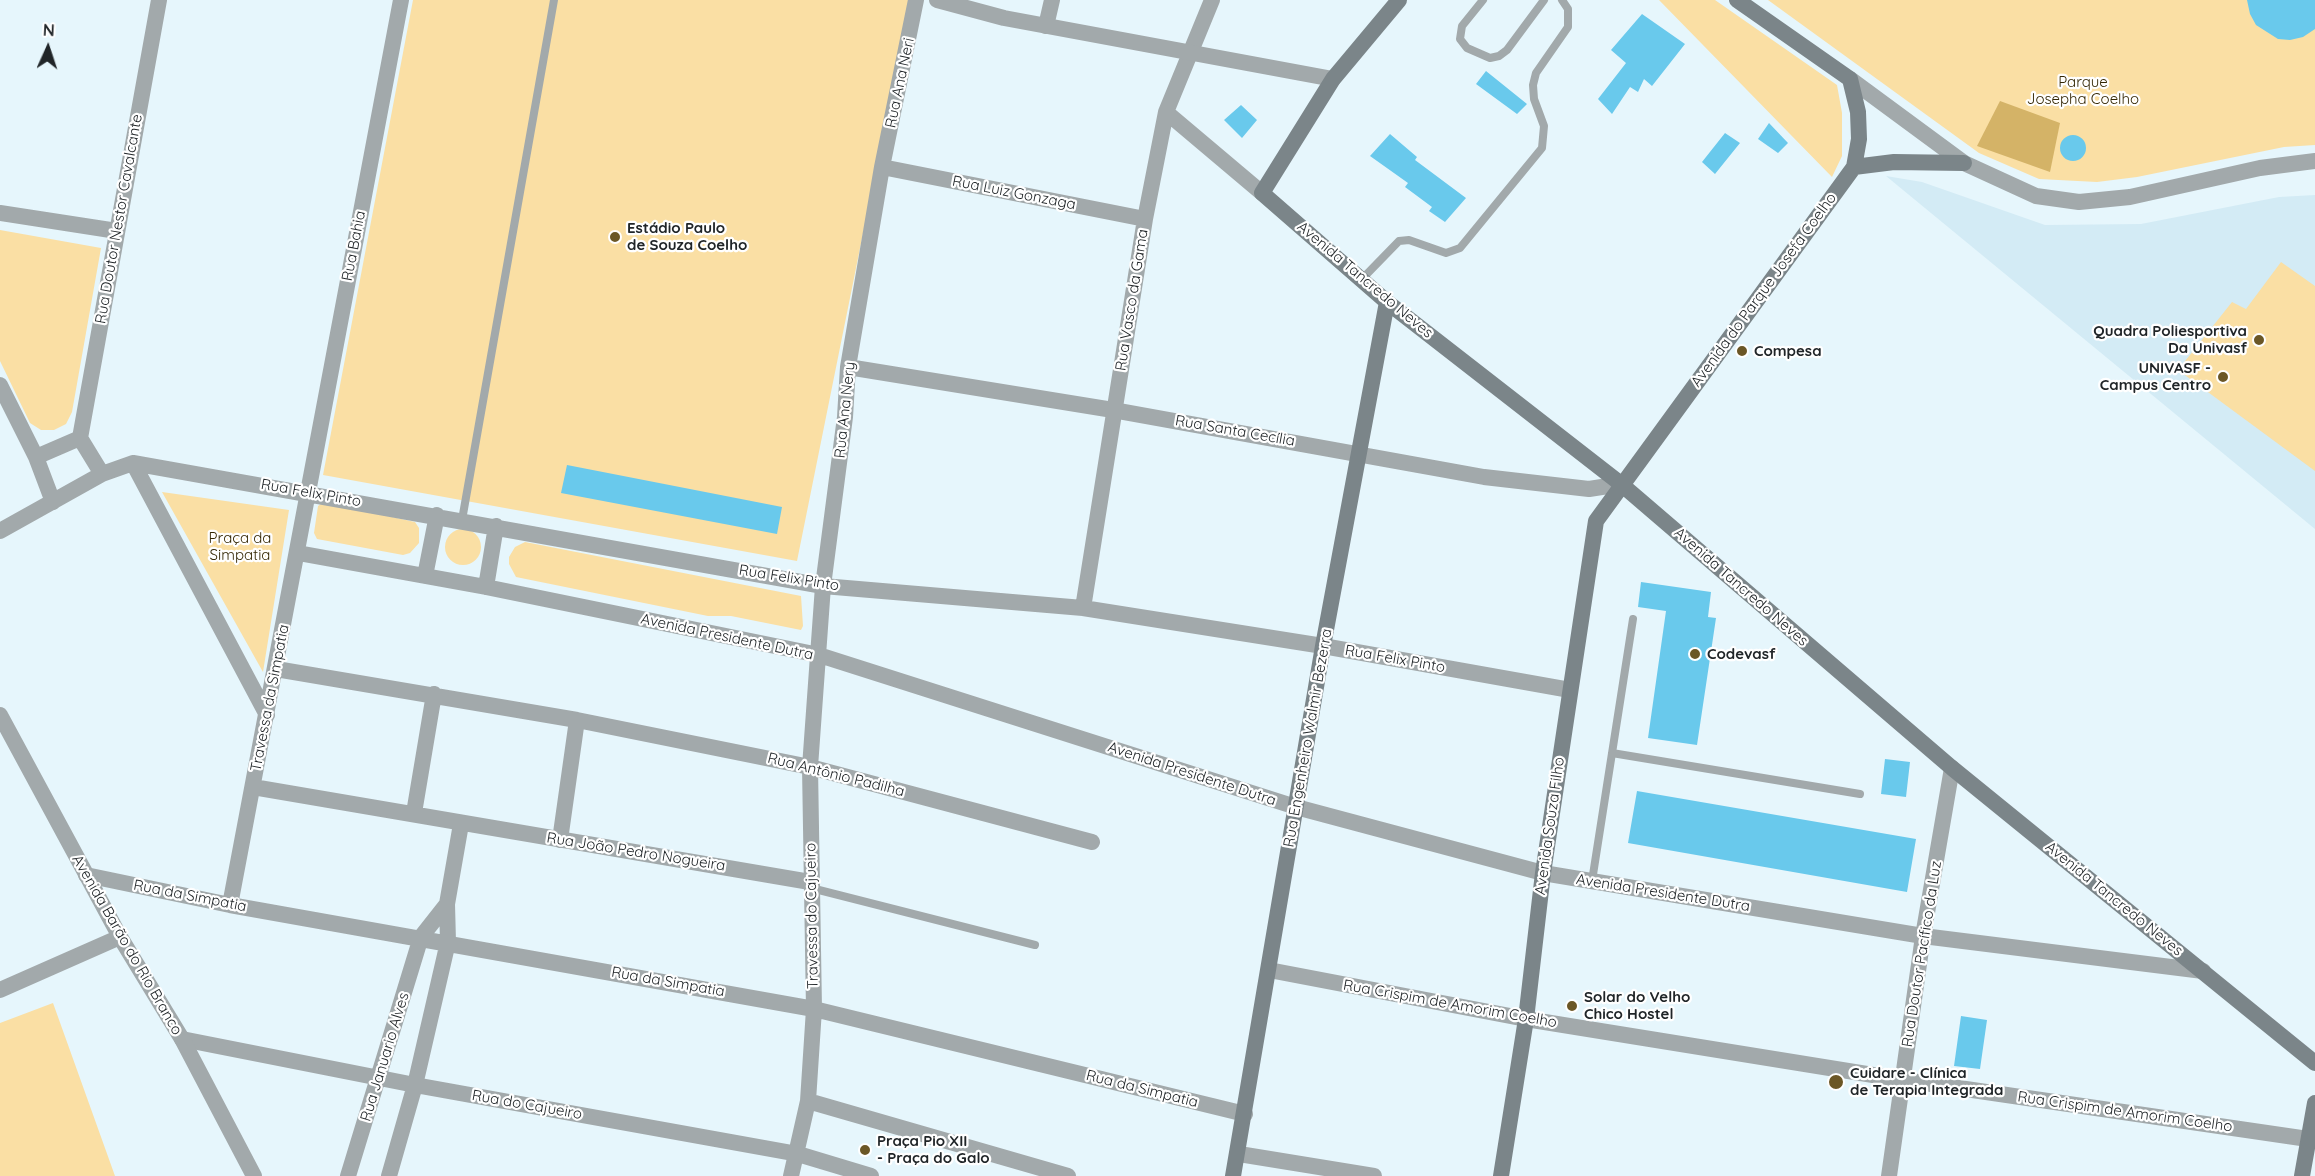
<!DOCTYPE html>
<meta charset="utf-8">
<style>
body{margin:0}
#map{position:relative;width:2315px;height:1176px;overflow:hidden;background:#e6f6fc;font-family:Quicksand,sans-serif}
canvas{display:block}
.north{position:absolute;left:18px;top:18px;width:60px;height:60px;-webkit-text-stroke:4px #fff;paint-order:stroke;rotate:3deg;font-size:16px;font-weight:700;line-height:24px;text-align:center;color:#202528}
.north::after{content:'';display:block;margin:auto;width:21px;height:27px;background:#202528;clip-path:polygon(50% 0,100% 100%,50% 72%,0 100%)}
</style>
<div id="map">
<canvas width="2315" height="1176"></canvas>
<div class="north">N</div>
</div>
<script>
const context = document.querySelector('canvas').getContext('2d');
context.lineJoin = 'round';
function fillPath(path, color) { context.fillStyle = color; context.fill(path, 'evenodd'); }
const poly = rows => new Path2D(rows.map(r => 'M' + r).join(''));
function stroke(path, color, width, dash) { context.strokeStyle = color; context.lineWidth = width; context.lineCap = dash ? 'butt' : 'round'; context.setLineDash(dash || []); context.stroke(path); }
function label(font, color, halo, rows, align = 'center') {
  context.font = font + ' Quicksand,sans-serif'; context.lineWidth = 4.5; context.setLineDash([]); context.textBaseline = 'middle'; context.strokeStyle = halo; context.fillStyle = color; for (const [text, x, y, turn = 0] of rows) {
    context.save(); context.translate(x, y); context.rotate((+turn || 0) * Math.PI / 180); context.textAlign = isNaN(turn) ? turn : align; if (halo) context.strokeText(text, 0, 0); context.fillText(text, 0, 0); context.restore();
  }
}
fillPath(poly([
 [1886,176,1922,182,2045,225,2141,224,2279,197,2315,195,2315,529]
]), '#d3ebf5');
fillPath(poly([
 [413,0,910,0,797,561,323,475],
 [1659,0,1715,0,1837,85,1842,113,1842,156,1832,177],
 [1768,0,2315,0,2315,145,2284,147,2137,177,2097,182,2039,179,1979,153],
 [0,230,101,248,72,412,66,424,54,430,41,430,30,423,0,361],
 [2281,262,2315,286,2315,471,2178,370,2232,302,2246,309],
 [162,492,289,510,263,672],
 [324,502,415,522,419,528,419,543,410,553,403,555,317,539,314,533,318,506],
 '445 547a18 18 0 1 1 36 0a18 18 0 1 1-36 0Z',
 [525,542,801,596,803,626,801,630,731,616,708,616,516,577,509,564,509,557,515,547],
 [53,1003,115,1176,0,1176,0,1023]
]), '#fadfa4');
fillPath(poly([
 [2000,101,2060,123,2050,172,1977,146]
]), '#d4b367');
fillPath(poly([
 [2247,0,2315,0,2315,29,2303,37,2290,40,2278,39,2256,25,2250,14],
 [1642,14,1685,44,1652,86,1644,79,1638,92,1630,87,1612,114,1598,99,1626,63,1611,50],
 [1486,71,1527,104,1517,114,1476,84],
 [1241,105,1257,120,1242,138,1224,120],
 [1769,123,1788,143,1778,153,1758,139],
 [1725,133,1740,143,1715,174,1702,162],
 [1390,134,1417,157,1415,160,1466,198,1445,222,1429,211,1432,207,1405,187,1408,183,1370,156],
 '2060 148a13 13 0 1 1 26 0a13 13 0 1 1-26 0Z',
 [567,465,782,507,777,534,561,493],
 [1641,582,1711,592,1708,617,1716,618,1697,745,1648,738,1666,611,1638,607],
 [1885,759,1910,762,1906,797,1881,794],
 [1637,791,1916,839,1907,892,1628,843],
 [1961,1016,1987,1020,1980,1069,1954,1066]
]), '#69c9ec');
stroke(poly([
 [1483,0,1462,26,1460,39,1467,48,1490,58,1499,56,1507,50,1544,0],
 [1362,279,1399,241,1409,240,1446,253,1460,248,1542,148,1544,126,1534,99,1533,85,1536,73,1568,27,1568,9,1562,0],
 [462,520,554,0],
 [1612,753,1860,794],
 [1592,881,1633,619],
 [811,888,1035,945]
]), '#a2a9ab', 8);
stroke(poly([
 [1046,26,1052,0],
 [1166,112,1262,193],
 [882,167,1145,219],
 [0,213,117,231],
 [848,367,1113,410,1484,477,1589,489,1621,484],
 [0,385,36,457,53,502],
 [80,438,159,0],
 [36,457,80,438,102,474,133,463,823,586,1083,608,1323,646,1570,690],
 [133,463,267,715],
 [0,531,102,474],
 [298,553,486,587,819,655,1296,807,1543,873,1923,936,2203,971],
 [425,576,437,515],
 [486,587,496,526],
 [1083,608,1145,219,1166,112,1212,0],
 [276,669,577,720,810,767,1092,842],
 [253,787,810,882],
 [414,813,434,694],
 [560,840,577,720],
 [86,875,230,905,814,1009,1245,1114],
 [230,905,401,0],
 [1269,970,1526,1019,1904,1080,2308,1139],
 [0,990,120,937],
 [182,1039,415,1085,798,1154,871,1176],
 [808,1101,1068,1176],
 [348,1176,421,937,447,904],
 [389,1176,415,1085,448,942,447,904,461,824],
 [791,1176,808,1101,814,1009,810,767,823,586,845,417,848,367,882,167,916,0]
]), '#a2a9ab', 16);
stroke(poly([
 [937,0,1004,18,1333,79],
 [1850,79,1964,163,2036,196,2079,202,2130,197,2260,168,2315,161],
 [0,715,120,937,182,1039,254,1176],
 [1239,1154,1374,1176],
 [1889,1176,1923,936,1952,768]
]), '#a2a9ab', 16);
stroke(poly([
 [1399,0,1333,79,1262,193,1387,302,1621,484,1952,768,2315,1063],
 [1854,167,1894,162,1964,163],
 [1233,1176,1323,646,1387,302],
 [1501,1176,1526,1019,1543,873,1596,521,1854,167,1859,139,1858,112,1850,79,1737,0],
 [2302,1176,2315,1103]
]), '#7b8589', 16);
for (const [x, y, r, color] of [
 [615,237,6,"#6b5726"],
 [2259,340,6,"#6b5726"],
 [1742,351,6,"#6b5726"],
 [2223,377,6,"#6b5726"],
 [1695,654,6,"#6b5726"],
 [1572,1006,6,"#6b5726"],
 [1836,1082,8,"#6b5726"],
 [865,1150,6,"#6b5726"]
]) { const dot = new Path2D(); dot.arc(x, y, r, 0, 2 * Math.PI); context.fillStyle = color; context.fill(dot); stroke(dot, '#fff', 2); }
label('15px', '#342704', '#fff', [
 ["Parque",2083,82],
 ["Josepha Coelho",2083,99],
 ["Praça da",240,538],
 ["Simpatia",240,555]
]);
label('15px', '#202528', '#fff', [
 ["Rua Ana Neri",900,83,-78],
 ["Rua Luiz Gonzaga",1014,193,11],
 ["Rua Doutor Nestor Cavalcante",119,219,-80],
 ["Rua Bahia",354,246,-79],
 ["Avenida Tancredo Neves",1365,280,40],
 ["Avenida do Parque Josefa Coelho",1764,290,-54],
 ["Rua Vasco da Gama",1132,300,-81],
 ["Rua Ana Nery",845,410,-84],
 ["Rua Santa Cecília",1235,431,10],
 ["Rua Felix Pinto",311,493,10],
 ["Rua Felix Pinto",789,578,9],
 ["Avenida Tancredo Neves",1741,587,41],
 ["Avenida Presidente Dutra",727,637,12],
 ["Rua Felix Pinto",1395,659,10],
 ["Travessa da Simpatia",270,698,-79],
 ["Rua Engenheiro Walmir Bezerra",1308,738,-80],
 ["Avenida Presidente Dutra",1192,774,18],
 ["Rua Antônio Padilha",836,775,14],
 ["Avenida Souza Filho",1550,826,-82],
 ["Rua João Pedro Nogueira",636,852,9],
 ["Avenida Presidente Dutra",1663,893,9],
 ["Rua da Simpatia",190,896,11],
 ["Avenida Tancredo Neves",2114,899,39],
 ["Travessa do Cajueiro",812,916,-91],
 ["Avenida Barão do Rio Branco",127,945,60],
 ["Rua Doutor Pacífico da Luz",1922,954,-81],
 ["Rua da Simpatia",668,982,10],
 ["Rua Crispim de Amorim Coelho",1450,1004,10],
 ["Rua Januario Alves",385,1057,-73],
 ["Rua da Simpatia",1142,1089,14],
 ["Rua do Cajueiro",527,1105,10],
 ["Rua Crispim de Amorim Coelho",2125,1112,8]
]);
label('bold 15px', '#202528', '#fff', [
 ["Estádio Paulo",627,228],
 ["de Souza Coelho",627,245],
 ["Quadra Poliesportiva",2247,331,"right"],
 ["Da Univasf",2247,348,"right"],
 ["Compesa",1754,351],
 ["UNIVASF -",2211,368,"right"],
 ["Campus Centro",2211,385,"right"],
 ["Codevasf",1707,654],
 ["Solar do Velho",1584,997],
 ["Chico Hostel",1584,1014],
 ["Cuidare - Clínica",1850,1073],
 ["de Terapia Integrada",1850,1090],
 ["Praça Pio XII",877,1141],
 ["- Praça do Galo",877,1158]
], 'left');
</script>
